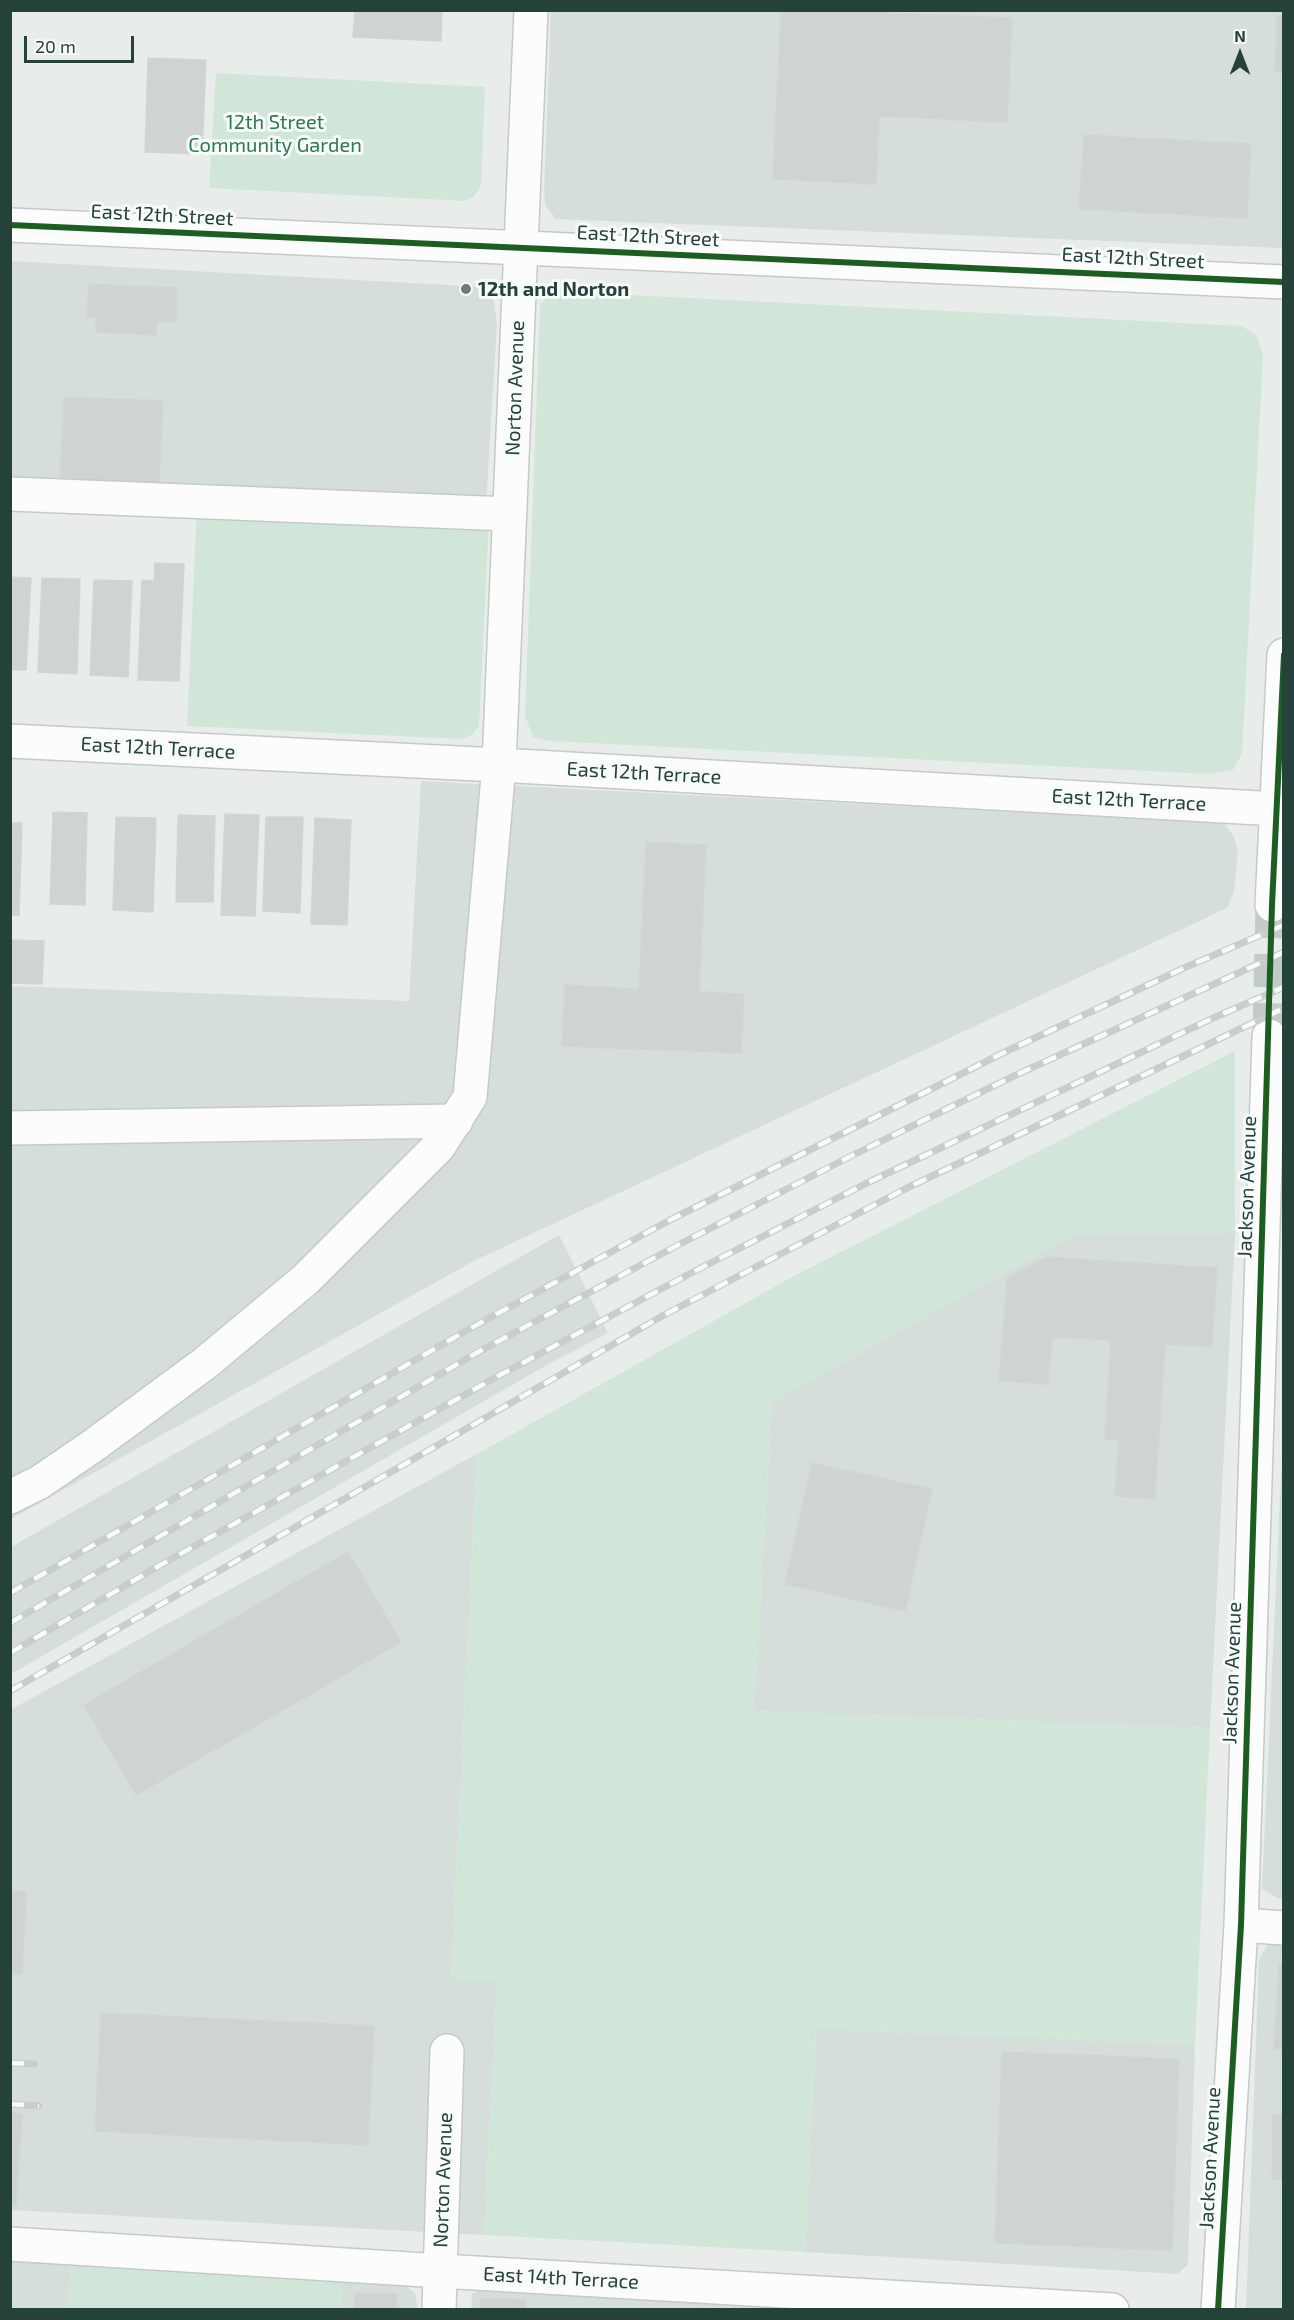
<!DOCTYPE html>
<style>
body{margin:0}
#map{position:relative;width:1294px;height:2320px;overflow:hidden;background:#e8edeb;font-family:"Exo 2",sans-serif}
canvas{display:block}
.frame{position:absolute;inset:0;border:12px solid #24423a;pointer-events:none}
.north{position:absolute;left:1210px;top:24px;width:60px;height:60px;-webkit-text-stroke:4px #f7fbf9;paint-order:stroke;rotate:0deg;font-size:16px;font-weight:700;line-height:24px;text-align:center;color:#24423a}
.north::after{content:'';display:block;margin:auto;width:21px;height:27px;background:#24423a;clip-path:polygon(50% 0,100% 100%,50% 72%,0 100%)}
.scale{position:absolute;left:24px;top:36px;width:110px;height:27px;box-sizing:border-box;border:3px solid #24423a;border-top:0;padding-left:8px;font-size:18px;line-height:21px;white-space:nowrap;color:#24423a;-webkit-text-stroke:4px #f7fbf9;paint-order:stroke}
</style>
<div id="map">
<canvas width="1294" height="2320"></canvas>
<div class="frame"></div>
<div class="north">N</div>
<div class="scale">20 m</div>
</div>
<script>
const context = document.querySelector('canvas').getContext('2d');
context.lineJoin = 'round';
function fillPath(path, color) { context.fillStyle = color; context.fill(path, 'evenodd'); }
const poly = rows => new Path2D(rows.map(r => 'M' + r).join(''));
function stroke(path, color, width, dash) { context.strokeStyle = color; context.lineWidth = width; context.lineCap = dash ? 'butt' : 'round'; context.setLineDash(dash || []); context.stroke(path); }
function label(font, color, halo, rows, align = 'center') {
  context.font = font + ' "Exo 2",sans-serif'; context.lineWidth = 6; context.setLineDash([]); context.textBaseline = 'middle'; context.strokeStyle = halo; context.fillStyle = color; for (const [text, x, y, turn = 0] of rows) {
    context.save(); context.translate(x, y); context.rotate((+turn || 0) * Math.PI / 180); context.textAlign = isNaN(turn) ? turn : align; if (halo) context.strokeText(text, 0, 0); context.fillText(text, 0, 0); context.restore();
  }
}
fillPath(poly([
 [551,11,1283,11,1283,248,555,219,546,206,544,192],
 [10,261,485,287,494,302,497,325,486,505,11,485],
 [421,781,1224,823,1234,837,1238,853,1234,892,1227,908,474,1261,11,1519,11,986,409,1001],
 [1235,1233,1210,1728,754,1711,772,1402,1073,1235],
 [559,1235,608,1333,545,1366,11,1674,11,1547],
 [1283,1432,1284,1899,1283,1899,1277,1898,1262,1889],
 [477,1454,451,1979,497,1982,484,2235,11,2210,10,1710],
 [1280,1940,1283,1940,1283,2309,1246,2310,1259,1959,1268,1944],
 [816,2029,1195,2045,1188,2264,1178,2274,805,2252],
 [10,2258,70,2261,68,2309,11,2309],
 [342,2280,400,2281,415,2293,418,2309,341,2310],
 [483,2287,914,2310,471,2310,472,2294]
]), '#d6dedb');
fillPath(poly([
 [216,73,485,87,481,185,474,197,464,201,209,188],
 [552,291,1242,326,1256,335,1263,355,1242,754,1233,770,1210,774,549,741,533,737,525,716,540,305],
 [197,508,489,522,479,726,472,735,460,739,187,726],
 [1235,1051,1235,1233,1073,1235,772,1402,754,1711,1210,1728,1195,2045,816,2029,805,2252,484,2235,497,1982,451,1980,477,1454,792,1277],
 [70,2261,342,2280,341,2309,68,2310]
]), '#d1e6d8');
const building = poly([
 [355,10,442,10,441,41,353,37,355,10],
 [781,10,885,10,885,13,1012,18,1007,122,879,116,876,184,773,179,781,10],
 [1277,16,1284,16,1284,71,1275,71,1277,16],
 [148,58,206,60,202,154,145,152,148,58],
 [1084,135,1251,144,1247,218,1079,209,1084,135],
 [89,284,177,288,176,322,157,322,156,335,96,332,96,317,87,317,89,284],
 [64,397,163,401,159,483,60,478,64,397],
 [155,563,184,564,179,681,138,680,142,580,154,581,155,563],
 [10,577,31,578,26,670,10,670,10,577],
 [42,578,80,579,77,674,38,672,42,578],
 [94,580,132,581,128,677,90,675,94,580],
 [53,812,87,813,85,905,50,904,53,812],
 [225,814,259,815,255,916,221,915,225,814],
 [178,815,215,816,213,902,176,902,178,815],
 [116,817,156,818,153,912,113,910,116,817],
 [266,817,303,817,300,913,263,911,266,817],
 [315,818,351,820,347,925,311,924,315,818],
 [10,823,22,823,19,915,10,915,10,823],
 [646,842,706,845,699,992,744,994,741,1053,562,1046,565,985,639,989,646,842],
 [10,940,44,941,42,984,10,983,10,940],
 [1048,1257,1217,1268,1212,1347,1165,1344,1155,1499,1115,1496,1119,1440,1105,1439,1111,1340,1052,1337,1048,1384,999,1381,1007,1278,1048,1257],
 [812,1463,932,1489,905,1611,785,1584,812,1463],
 [348,1552,401,1642,136,1795,84,1705,348,1552],
 [10,1891,26,1892,22,1974,10,1974,10,1891],
 [1279,1964,1284,1964,1284,2050,1274,2049,1279,1964],
 [101,2013,374,2026,368,2145,95,2131,101,2013],
 [1002,2052,1179,2059,1172,2250,995,2243,1002,2052],
 [10,2113,22,2114,16,2206,10,2206,10,2113],
 [1273,2114,1284,2115,1284,2180,1272,2179,1273,2114],
 [355,2293,397,2294,397,2310,354,2310,355,2293],
 [481,2298,526,2300,526,2310,480,2310,481,2298]
]);
fillPath(building, '#cfd4d2');
stroke(building, '#d1d6d4', 1.5);
stroke(poly([
 [1269,1036,1272,905]
]), '#c1cbc8', 33, [33, 16]);
const minor = poly([
 [10,225,1284,282],
 [10,494,509,514],
 [10,741,499,765,1277,809],
 [1272,905,1284,655],
 [10,1128,456,1121],
 [10,1497,40,1482,94,1445,204,1364,305,1280,439,1146,470,1097,499,765,531,10],
 [1241,1925,1284,1928],
 [10,2244,441,2271,1112,2310],
 [439,2310,447,2051],
 [1218,2310,1241,1925,1269,1036]
]);
stroke(minor, '#c5cac8', 36);
stroke(minor, '#fcfcfc', 33);
const rail = poly([
 [10,1593,471,1328,670,1220,1005,1052,1184,968,1284,925],
 [10,1623,480,1351,680,1244,853,1155,1016,1075,1284,952],
 [10,1653,157,1567,500,1375,693,1272,865,1184,1211,1019,1284,987],
 [10,1691,664,1315,905,1189,1284,1008],
 [10,2063,34,2064],
 [10,2104,39,2106]
]);
stroke(rail, '#c9cdcc', 7);
stroke(rail, '#f7fbf9', 4.5, [14]);
stroke(poly([
 [10,225,1284,282],
 [1218,2310,1241,1925,1272,905,1284,655]
]), '#1b5e20', 6);
for (const [x, y, r, color] of [
 [466,289,6,"#697e78"]
]) { const dot = new Path2D(); dot.arc(x, y, r, 0, 2 * Math.PI); context.fillStyle = color; context.fill(dot); stroke(dot, '#f7fbf9', 2); }
label('20px', '#2d7a4b', '#f7fbf9', [
 ["12th Street",275,122],
 ["Community Garden",275,145]
]);
label('20px', '#24423a', '#f7fbf9', [
 ["East 12th Street",162,215,3],
 ["East 12th Street",648,236,3],
 ["East 12th Street",1133,258,3],
 ["Norton Avenue",515,388,-88],
 ["East 12th Terrace",158,748,3],
 ["East 12th Terrace",644,773,3],
 ["East 12th Terrace",1129,800,3],
 ["Jackson Avenue",1247,1187,-88],
 ["Jackson Avenue",1232,1673,-88],
 ["Jackson Avenue",1210,2158,-87],
 ["Norton Avenue",443,2180,-88],
 ["East 14th Terrace",561,2278,3]
]);
label('bold 20px', '#24423a', '#f7fbf9', [
 ["12th and Norton",478,289]
], 'left');
</script>
